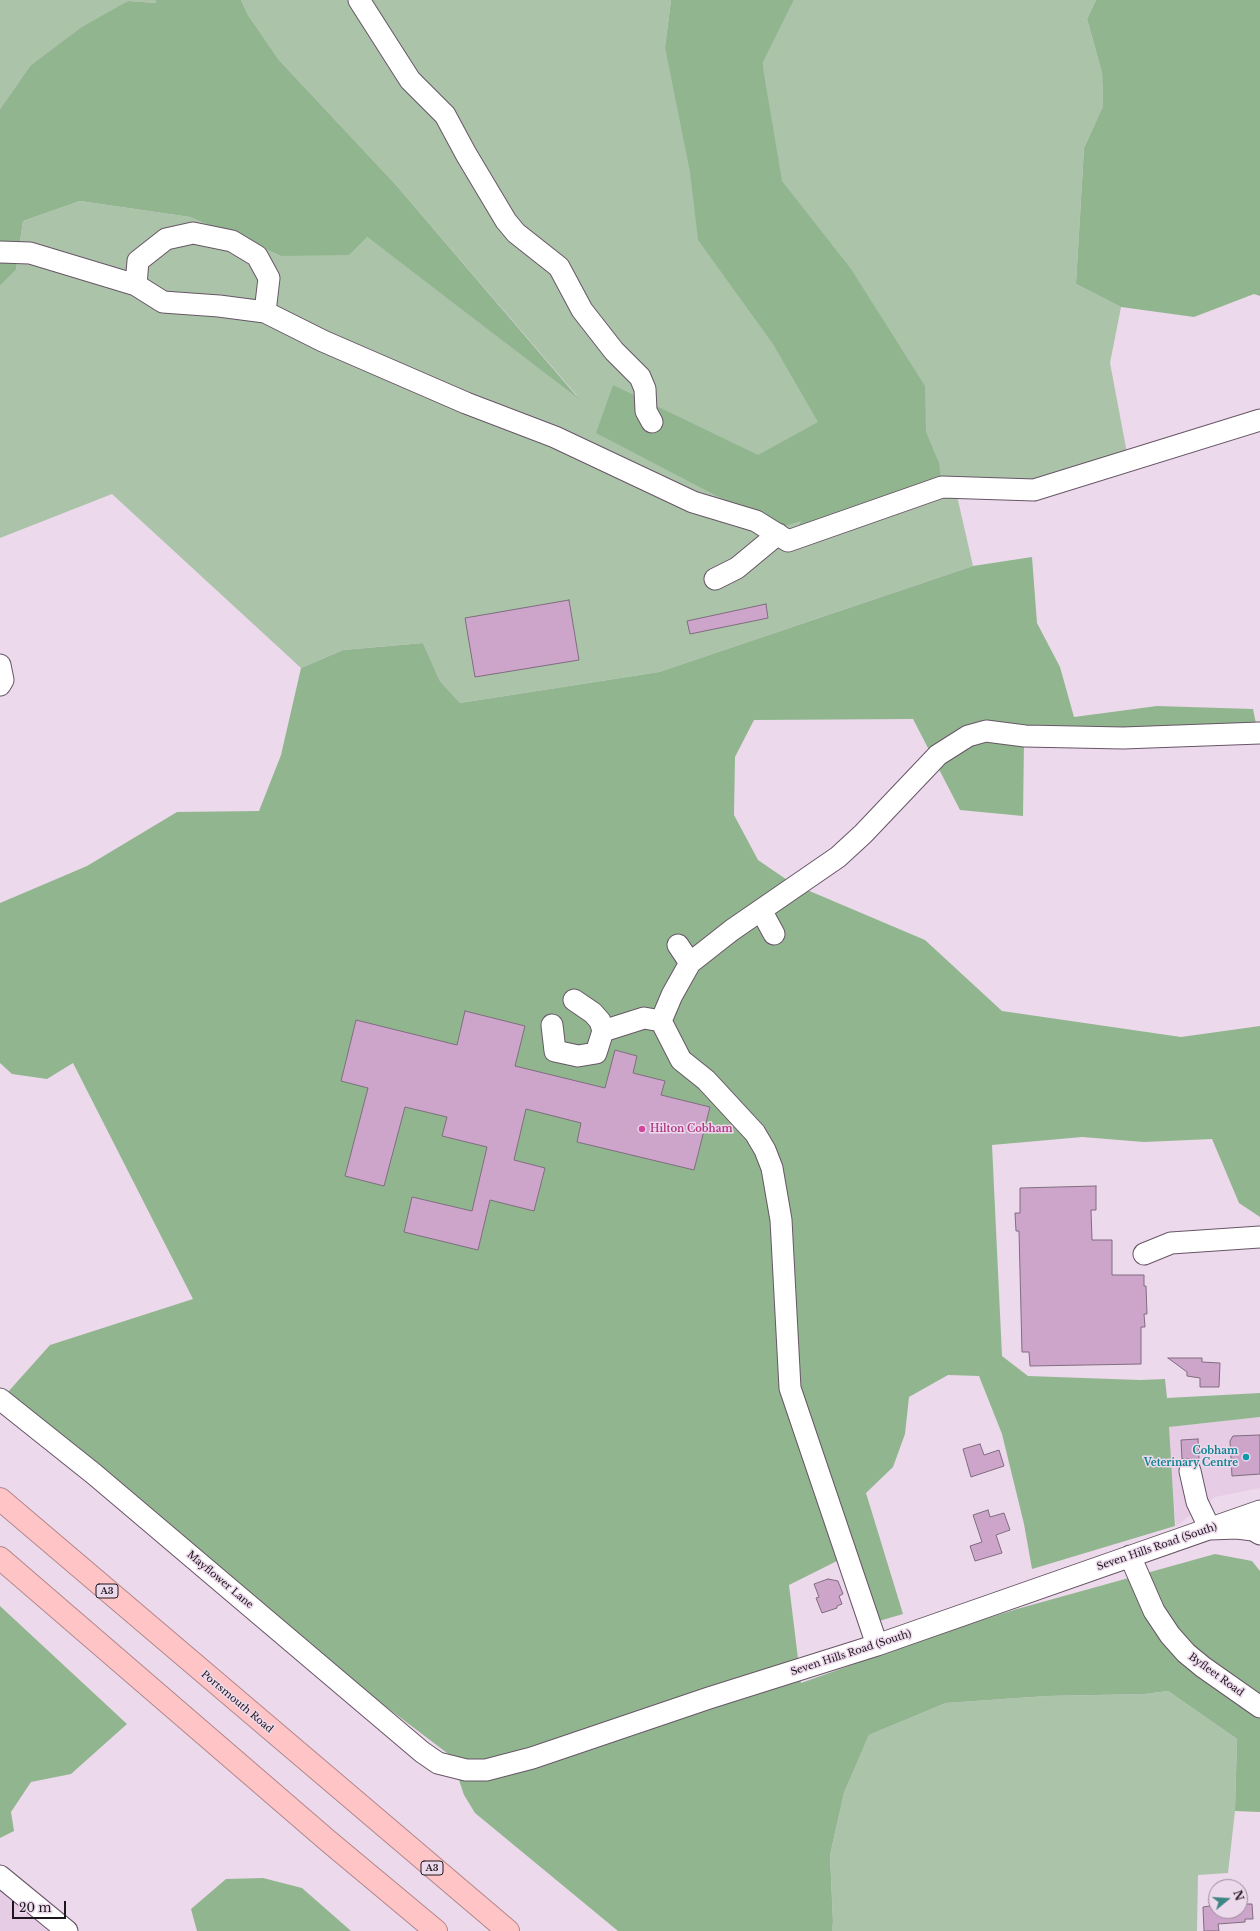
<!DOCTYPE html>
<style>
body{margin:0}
#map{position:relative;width:1260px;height:1931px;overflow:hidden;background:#edd9ec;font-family:"Libre Baskerville",serif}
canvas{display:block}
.north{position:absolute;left:1208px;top:1879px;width:40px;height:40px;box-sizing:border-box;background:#edd9ec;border:1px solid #9a8b99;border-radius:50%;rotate:72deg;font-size:11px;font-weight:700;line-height:16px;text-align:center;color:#1d161c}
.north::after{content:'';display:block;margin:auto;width:14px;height:18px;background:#3d8685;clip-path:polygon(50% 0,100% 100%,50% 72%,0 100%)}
.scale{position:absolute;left:12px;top:1901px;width:54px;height:18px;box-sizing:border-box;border:2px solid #1d161c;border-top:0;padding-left:5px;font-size:12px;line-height:14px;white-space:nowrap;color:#1d161c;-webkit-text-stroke:3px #edd9ec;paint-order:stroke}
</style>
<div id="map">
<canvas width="1260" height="1931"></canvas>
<div class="north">N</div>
<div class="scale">20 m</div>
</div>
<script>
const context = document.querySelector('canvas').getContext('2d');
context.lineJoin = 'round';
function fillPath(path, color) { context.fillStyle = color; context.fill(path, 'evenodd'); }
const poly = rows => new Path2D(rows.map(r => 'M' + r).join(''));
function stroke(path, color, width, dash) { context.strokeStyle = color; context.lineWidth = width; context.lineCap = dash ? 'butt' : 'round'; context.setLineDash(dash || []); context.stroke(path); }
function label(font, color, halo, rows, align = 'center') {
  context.font = font + ' "Libre Baskerville",serif'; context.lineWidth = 3; context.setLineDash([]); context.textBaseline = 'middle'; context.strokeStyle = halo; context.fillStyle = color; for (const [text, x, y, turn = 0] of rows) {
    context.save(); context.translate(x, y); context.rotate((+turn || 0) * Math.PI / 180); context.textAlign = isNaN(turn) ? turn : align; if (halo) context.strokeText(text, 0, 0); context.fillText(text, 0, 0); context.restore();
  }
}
fillPath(poly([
 [1260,1417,1260,1488,1215,1497,1176,1526,1168,1427],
 [0,1888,48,1931,0,1931]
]), '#e6cce4');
fillPath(poly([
 [0,0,155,0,156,3,128,1,30,66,0,109],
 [241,0,671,0,665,47,851,425,816,499,788,540,942,487,773,187,766,125,763,61,794,0,1096,0,1087,19,1102,73,1103,106,1084,148,1076,284,1121,307,1110,363,1127,453,1034,490,955,487,973,566,659,672,460,703,440,681,423,643,343,650,301,668,112,494,0,538,0,286,16,270,23,221,80,201,190,217,281,256,367,237,578,397,396,185,279,60,248,15],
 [1168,1691,1237,1739,1235,1811,1228,1873,1198,1875,1197,1931,832,1931,833,1921,830,1855,844,1793,869,1735,946,1703,1047,1696,1145,1694]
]), '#abc4a9');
fillPath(poly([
 [155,0,241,0,248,15,279,60,396,185,579,399,367,237,349,255,281,256,190,217,80,201,23,221,16,270,0,286,0,109,30,66,82,27,128,1,156,3],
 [671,0,794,0,763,62,764,74,782,181,851,269,925,386,926,432,939,463,942,487,788,541,801,521,778,528,596,433,613,385,758,455,818,422,773,344,698,240,690,172,665,47],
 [1096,0,1260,0,1260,296,1254,294,1194,317,1121,307,1076,284,1084,148,1103,106,1102,73,1087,19],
 [1032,557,1037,623,1060,667,1074,717,1157,706,1253,709,1259,738,1024,739,1023,816,960,810,913,719,754,720,735,757,734,815,758,860,793,884,925,940,1002,1011,1181,1037,1260,1026,1260,1217,1239,1203,1212,1139,1144,1142,1082,1137,992,1145,1002,1356,1028,1376,1140,1380,1165,1379,1167,1398,1260,1393,1260,1417,1169,1427,1175,1526,1032,1569,1024,1524,1002,1434,979,1376,948,1375,909,1397,905,1434,893,1467,866,1493,903,1614,879,1621,847,1556,789,1585,801,1683,941,1633,1017,1609,1215,1554,1252,1561,1260,1571,1260,1812,1235,1811,1237,1739,1168,1691,1145,1694,1047,1696,946,1703,869,1735,844,1793,830,1855,833,1922,832,1931,618,1931,475,1813,464,1795,451,1756,360,1687,7,1393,50,1345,193,1299,73,1063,47,1079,12,1074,0,1063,0,903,87,866,177,812,259,811,281,755,301,668,343,650,423,643,440,681,460,703,659,672,973,566],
 [0,1606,127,1724,71,1774,31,1782,11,1812,14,1831,0,1838],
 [263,1878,302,1888,351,1931,197,1931,191,1909,226,1879]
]), '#91b68f');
const building = poly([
 [569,600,579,660,475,677,465,618,569,600],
 [766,604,768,618,690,634,687,621,766,604],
 [465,1011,525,1026,515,1066,605,1088,615,1050,637,1056,633,1073,665,1081,661,1095,710,1107,694,1170,577,1142,581,1123,526,1109,514,1160,545,1168,534,1211,490,1200,478,1250,404,1232,412,1197,472,1211,487,1147,442,1136,447,1117,405,1107,384,1186,345,1176,368,1088,341,1081,356,1020,457,1045,465,1011],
 [1096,1186,1096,1210,1091,1210,1092,1240,1112,1240,1112,1275,1144,1275,1144,1286,1146,1286,1147,1314,1144,1314,1145,1327,1141,1327,1141,1364,1030,1366,1029,1352,1022,1352,1019,1231,1016,1231,1015,1213,1020,1213,1020,1188,1096,1186],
 [1168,1358,1202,1358,1202,1362,1220,1363,1219,1387,1200,1387,1200,1378,1187,1376,1187,1372,1168,1358],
 [1260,1435,1260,1474,1232,1476,1230,1441,1233,1436,1260,1435],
 [1198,1439,1199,1459,1182,1459,1181,1440,1198,1439],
 [980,1444,984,1455,999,1450,1004,1466,971,1477,963,1449,980,1444],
 [988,1510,990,1517,1004,1513,1010,1530,996,1535,1002,1553,975,1561,970,1546,982,1542,973,1515,988,1510],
 [828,1579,838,1581,843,1594,839,1596,842,1604,837,1606,837,1608,822,1613,816,1598,819,1597,814,1584,828,1579],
 [1240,1904,1252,1904,1253,1919,1245,1919,1245,1922,1218,1924,1219,1931,1204,1931,1203,1907,1216,1905,1216,1911,1240,1911,1240,1904]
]);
fillPath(building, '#cda5cb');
stroke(building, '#7f6d7e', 1);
const minor = poly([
 [359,0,410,80,445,115,466,154,506,221,516,233,559,267,582,310,614,351,640,377,645,389,646,411,652,422],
 [0,252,30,253,136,285],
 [265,312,269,278,257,256,232,241,193,233,166,239,138,261,136,285,163,302,219,306,265,312,323,341,466,403,555,437,693,502,756,521,788,541,942,487,1034,490,1260,420],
 [715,579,737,568,778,534],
 [0,665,3,680,0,685],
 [761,910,774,934],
 [678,945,690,963],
 [574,1000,593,1013,600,1021,603,1031],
 [661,1021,672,995,690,963,732,930,838,857,863,834,938,755,968,736,986,731,1025,736,1123,738,1260,733],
 [552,1025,555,1051,578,1056,596,1053,603,1031,644,1018,661,1021,681,1060,706,1080,755,1133,765,1150,772,1168,781,1220,790,1388,877,1645],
 [1144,1254,1171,1243,1260,1237],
 [0,1399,94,1474,422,1752,438,1763,466,1770,486,1770,532,1758,709,1698,877,1645,1260,1511],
 [1190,1471,1197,1502,1210,1529,1237,1528,1253,1530,1260,1534],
 [1130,1556,1154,1611,1170,1635,1186,1653,1203,1667,1260,1707],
 [0,1876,67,1931]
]);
const highway = poly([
 [0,1499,508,1931],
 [0,1558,327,1840,436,1931]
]);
stroke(minor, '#675666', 23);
stroke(highway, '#b0878a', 24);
stroke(minor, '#fff', 21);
stroke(highway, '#ffc4c6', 22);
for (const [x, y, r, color] of [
 [642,1129,4,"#d1479c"],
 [1246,1457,4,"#0f9aa8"]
]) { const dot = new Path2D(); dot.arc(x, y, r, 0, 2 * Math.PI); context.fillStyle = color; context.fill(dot); stroke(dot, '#edd9ec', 1.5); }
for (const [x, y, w] of [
 [107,1591,22],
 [432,1868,22]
]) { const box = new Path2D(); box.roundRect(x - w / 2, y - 7, w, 14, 3); context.fillStyle = '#edd9ec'; context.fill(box); stroke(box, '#1d161c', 1); }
label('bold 9px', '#1d161c', null, [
 ["A3",107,1591],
 ["A3",432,1868]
]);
label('bold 10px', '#b23c85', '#edd9ec', [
 ["Hilton Cobham",650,1129]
], 'left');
label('bold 10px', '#0d838f', '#edd9ec', [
 ["Cobham",1238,1451],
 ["Veterinary Centre",1238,1463]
], 'right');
label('10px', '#1d161c', '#edd9ec', [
 ["Seven Hills Road (South)",1157,1547,-19],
 ["Mayflower Lane",220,1580,40],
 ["Seven Hills Road (South)",851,1653,-18],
 ["Byfleet Road",1216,1675,36],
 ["Portsmouth Road",237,1702,40]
]);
</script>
